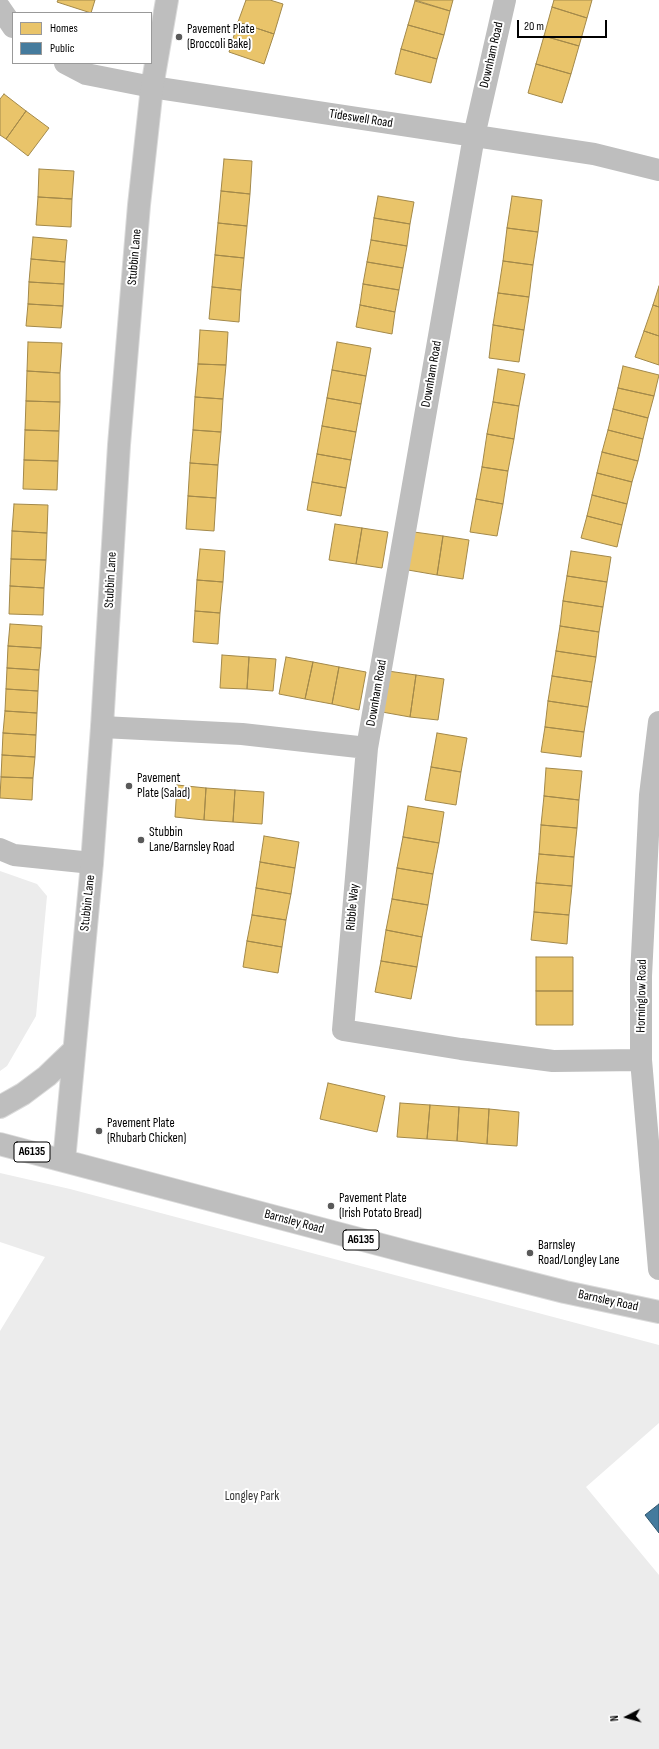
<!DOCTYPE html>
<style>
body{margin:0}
#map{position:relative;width:659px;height:1749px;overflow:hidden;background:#fff;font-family:"Sofia Sans Condensed",sans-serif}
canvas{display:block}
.legend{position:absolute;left:12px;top:12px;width:140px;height:52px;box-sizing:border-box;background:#fff;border:1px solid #999;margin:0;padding:5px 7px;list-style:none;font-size:12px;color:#000}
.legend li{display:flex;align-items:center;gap:8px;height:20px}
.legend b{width:20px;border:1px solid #999}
.north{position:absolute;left:607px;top:1697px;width:40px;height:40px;-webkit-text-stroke:3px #fff;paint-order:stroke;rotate:264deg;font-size:11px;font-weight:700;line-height:16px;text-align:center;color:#000}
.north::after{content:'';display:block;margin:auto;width:14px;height:18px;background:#000;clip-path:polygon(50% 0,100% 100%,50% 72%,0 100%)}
.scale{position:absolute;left:517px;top:20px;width:90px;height:18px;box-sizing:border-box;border:2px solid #000;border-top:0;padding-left:5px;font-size:12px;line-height:14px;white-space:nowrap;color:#000;-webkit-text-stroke:3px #fff;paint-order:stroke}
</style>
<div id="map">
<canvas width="659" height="1749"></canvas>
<ul class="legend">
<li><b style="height:11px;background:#e9c46a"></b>Homes</li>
<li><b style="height:11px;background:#457b9d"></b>Public</li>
</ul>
<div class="north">N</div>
<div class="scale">20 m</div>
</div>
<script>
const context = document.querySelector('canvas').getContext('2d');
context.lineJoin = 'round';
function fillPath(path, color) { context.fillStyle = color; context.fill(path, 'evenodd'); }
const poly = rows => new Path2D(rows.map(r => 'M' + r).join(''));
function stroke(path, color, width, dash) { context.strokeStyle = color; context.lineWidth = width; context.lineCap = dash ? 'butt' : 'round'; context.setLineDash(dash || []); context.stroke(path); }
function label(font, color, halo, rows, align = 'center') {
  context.font = font + ' "Sofia Sans Condensed",sans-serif'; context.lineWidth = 4; context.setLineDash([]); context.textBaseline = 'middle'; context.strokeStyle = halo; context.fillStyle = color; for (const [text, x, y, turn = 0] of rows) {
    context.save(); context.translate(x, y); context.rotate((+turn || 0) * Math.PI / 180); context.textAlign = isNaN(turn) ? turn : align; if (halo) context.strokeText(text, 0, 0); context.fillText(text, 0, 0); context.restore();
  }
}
fillPath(poly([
 [0,871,37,884,47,896,36,1016,7,1066,0,1071],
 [0,1173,70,1189,659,1345,659,1423,586,1487,659,1575,659,1749,0,1749,0,1331,45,1257,0,1242]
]), '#ececec');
const homes = poly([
 [58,0,95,0,91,13,57,2,58,0],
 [246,0,270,0,283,4,274,34,238,22,246,0],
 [415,0,453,0,450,11,415,0],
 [554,0,592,0,587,18,552,7,554,0],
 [415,1,450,11,444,35,408,25,415,1],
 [552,7,587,18,579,46,544,36,552,7],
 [238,22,274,34,264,64,229,52,238,22],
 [408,25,444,35,437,59,401,49,408,25],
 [544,36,579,46,571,74,536,64,544,36],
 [401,49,437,59,431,83,395,74,401,49],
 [536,64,571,74,562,103,528,93,536,64],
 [4,94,26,111,6,139,0,135,0,99,4,94],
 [26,111,49,128,28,156,6,139,26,111],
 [224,159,252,161,250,194,221,191,224,159],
 [39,169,74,171,72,199,38,197,39,169],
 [221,191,250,194,247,226,218,223,221,191],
 [378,196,414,202,410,224,374,218,378,196],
 [512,196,542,200,538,232,507,228,512,196],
 [38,197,72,199,71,227,36,225,38,197],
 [374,218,410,224,407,246,371,240,374,218],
 [218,223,247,226,244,258,215,255,218,223],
 [507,228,538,232,533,265,503,261,507,228],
 [33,237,67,240,65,262,31,259,33,237],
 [371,240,407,246,403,268,367,262,371,240],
 [215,255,244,258,241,290,212,287,215,255],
 [31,259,65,262,64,284,29,282,31,259],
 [503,261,533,265,529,297,498,293,503,261],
 [367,262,403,268,399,290,363,284,367,262],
 [29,282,64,284,63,306,28,304,29,282],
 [363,284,399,290,395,312,360,305,363,284],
 [659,286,659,307,653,305,659,286],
 [212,287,241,290,239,322,209,319,212,287],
 [498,293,529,297,524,330,493,325,498,293],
 [28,304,63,306,61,328,26,326,28,304],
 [360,305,395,312,392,334,356,327,360,305],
 [653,305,659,307,659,336,644,331,653,305],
 [493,325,524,330,519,362,489,358,493,325],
 [200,330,228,332,226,365,198,364,200,330],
 [644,331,659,336,659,365,635,357,644,331],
 [28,342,62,343,60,373,27,371,28,342],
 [337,342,371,348,366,376,332,370,337,342],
 [198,364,226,365,223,399,195,397,198,364],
 [623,366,659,375,654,396,618,388,623,366],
 [498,369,525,374,519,406,493,402,498,369],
 [332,370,366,376,361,404,327,398,332,370],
 [27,371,60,373,60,402,26,401,27,371],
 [618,388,654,396,648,418,613,409,618,388],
 [195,397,223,399,221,432,193,430,195,397],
 [327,398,361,404,356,432,322,426,327,398],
 [26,401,60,402,59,431,25,430,26,401],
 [493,402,519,406,514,439,487,434,493,402],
 [613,409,648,418,643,439,608,430,613,409],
 [322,426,356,432,351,460,317,454,322,426],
 [25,430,59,431,58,461,24,460,25,430],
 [193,430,221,432,218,465,190,463,193,430],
 [608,430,643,439,638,461,602,452,608,430],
 [487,434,514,439,508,471,482,467,487,434],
 [602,452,638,461,632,482,597,473,602,452],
 [317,454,351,460,346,488,312,482,317,454],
 [24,460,58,461,57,490,23,489,24,460],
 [190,463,218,465,216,498,188,496,190,463],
 [482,467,508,471,503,504,476,499,482,467],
 [597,473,632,482,627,504,592,495,597,473],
 [312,482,346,488,341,516,307,510,312,482],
 [592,495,627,504,622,525,587,516,592,495],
 [188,496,216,498,214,531,186,529,188,496],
 [476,499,503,504,497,536,470,532,476,499],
 [14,504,48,505,47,533,12,531,14,504],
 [587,516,622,525,617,547,581,538,587,516],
 [335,524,362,528,356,564,329,560,335,524],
 [362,528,388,532,382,568,356,564,362,528],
 [12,531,47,533,46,560,11,559,12,531],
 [414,532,443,536,437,575,408,570,414,532],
 [443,536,469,540,463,579,437,575,443,536],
 [200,549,225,551,223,582,197,580,200,549],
 [571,551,611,557,607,582,567,576,571,551],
 [11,559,46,560,44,588,10,586,11,559],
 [567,576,607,582,603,607,563,601,567,576],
 [197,580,223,582,220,613,195,611,197,580],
 [10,586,44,588,43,615,9,614,10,586],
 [563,601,603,607,599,632,560,626,563,601],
 [195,611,220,613,218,644,193,642,195,611],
 [10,624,42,626,41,648,8,646,10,624],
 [560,626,599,632,596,657,556,651,560,626],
 [8,646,41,648,39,670,7,668,8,646],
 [556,651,596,657,592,682,552,676,556,651],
 [222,655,249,657,247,689,220,688,222,655],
 [249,657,276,659,273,691,247,689,249,657],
 [286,657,313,662,305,699,279,694,286,657],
 [313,662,339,667,332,704,305,699,313,662],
 [339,667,366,672,359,710,332,704,339,667],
 [7,668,39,670,38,691,6,689,7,668],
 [388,671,416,675,410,717,382,712,388,671],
 [416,675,444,679,438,720,410,717,416,675],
 [552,676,592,682,588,707,548,701,552,676],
 [6,689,38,691,37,713,5,711,6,689],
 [548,701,588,707,584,732,545,727,548,701],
 [5,711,37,713,36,735,3,733,5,711],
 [545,727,584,732,581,757,541,752,545,727],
 [3,733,36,735,35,757,2,755,3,733],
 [437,733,467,738,461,772,431,767,437,733],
 [2,755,35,757,33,778,1,777,2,755],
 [431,767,461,772,456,805,425,800,431,767],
 [546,768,582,771,579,800,544,796,546,768],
 [1,777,33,778,32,800,0,798,1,777],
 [177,785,206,788,204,820,175,817,177,785],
 [206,788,235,790,233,822,204,820,206,788],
 [235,790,264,792,262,824,233,822,235,790],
 [544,796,579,800,577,828,541,825,544,796],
 [408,806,444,812,439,843,403,837,408,806],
 [541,825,577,828,574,857,539,854,541,825],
 [264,836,299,842,295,868,260,862,264,836],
 [403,837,439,843,433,874,397,868,403,837],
 [539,854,574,857,572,886,536,883,539,854],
 [260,862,295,868,291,894,256,888,260,862],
 [397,868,433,874,428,905,392,899,397,868],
 [536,883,572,886,569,915,534,912,536,883],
 [256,888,291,894,286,920,252,915,256,888],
 [392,899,428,905,422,937,386,930,392,899],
 [534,912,569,915,567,944,531,940,534,912],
 [252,915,286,920,282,947,247,941,252,915],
 [386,930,422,937,417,967,381,961,386,930],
 [247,941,282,947,278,973,243,967,247,941],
 [536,957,573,957,573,991,536,991,536,957],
 [381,961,417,967,411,999,375,992,381,961],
 [536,991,573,991,573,1025,536,1025,536,991],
 [328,1083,385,1096,377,1132,320,1119,328,1083],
 [400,1103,430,1105,427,1139,397,1137,400,1103],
 [430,1105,459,1107,457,1141,427,1139,430,1105],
 [459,1107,489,1109,487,1144,457,1141,459,1107],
 [489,1109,519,1112,517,1146,487,1144,489,1109]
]);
fillPath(homes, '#e9c46a');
stroke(homes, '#a3894a', 1);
const public = poly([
 [659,1504,659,1533,645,1515,659,1504]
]);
fillPath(public, '#457b9d');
stroke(public, '#30566e', 1);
const major = poly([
 [0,1107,23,1094,47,1076,73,1051],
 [0,1144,412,1253,565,1292,659,1312],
 [64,1161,92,863,102,727,119,445,139,205,152,87,167,0]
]);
stroke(major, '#dbdbdb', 24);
stroke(poly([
 [0,8,13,27],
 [65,63,86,74,152,87,594,154,659,170],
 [659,722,650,795,641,976,641,1060,659,1269],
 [102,727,242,734,367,748,343,1030,461,1049,553,1061,641,1060],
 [367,748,474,136,505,0],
 [0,849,14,855,92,863]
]), '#bebebe', 22);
stroke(major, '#bebebe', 22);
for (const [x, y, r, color] of [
 [179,37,4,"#595959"],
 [129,786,4,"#595959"],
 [141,840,4,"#595959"],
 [99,1131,4,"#595959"],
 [331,1206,4,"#595959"],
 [530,1253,4,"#595959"]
]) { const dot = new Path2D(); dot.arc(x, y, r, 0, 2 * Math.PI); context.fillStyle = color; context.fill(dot); stroke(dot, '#fff', 1.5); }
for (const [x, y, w] of [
 [32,1152,36],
 [361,1240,36]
]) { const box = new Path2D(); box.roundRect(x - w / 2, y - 10, w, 20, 3); context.fillStyle = '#fff'; context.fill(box); stroke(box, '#000', 1); }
label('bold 12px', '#000', null, [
 ["A6135",32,1152],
 ["A6135",361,1240]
]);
label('13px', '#000', '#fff', [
 ["Pavement Plate",187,30],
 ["(Broccoli Bake)",187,45],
 ["Pavement",137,779],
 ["Plate (Salad)",137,794],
 ["Stubbin",149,833],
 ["Lane/Barnsley Road",149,848],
 ["Pavement Plate",107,1124],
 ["(Rhubarb Chicken)",107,1139],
 ["Pavement Plate",339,1199],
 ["(Irish Potato Bread)",339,1214],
 ["Barnsley",538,1246],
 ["Road/Longley Lane",538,1261]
], 'left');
label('13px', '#000', '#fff', [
 ["Downham Road",492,55,-77],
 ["Tideswell Road",361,119,9],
 ["Stubbin Lane",135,257,-85],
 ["Downham Road",432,374,-80],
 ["Stubbin Lane",111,580,-87],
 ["Downham Road",377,693,-80],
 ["Stubbin Lane",88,903,-84],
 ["Ribble Way",353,907,-85],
 ["Horninglow Road",642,996,-89],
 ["Barnsley Road",294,1222,15],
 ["Barnsley Road",608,1301,12]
]);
label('13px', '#333', '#fff', [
 ["Longley Park",252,1497]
]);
</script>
